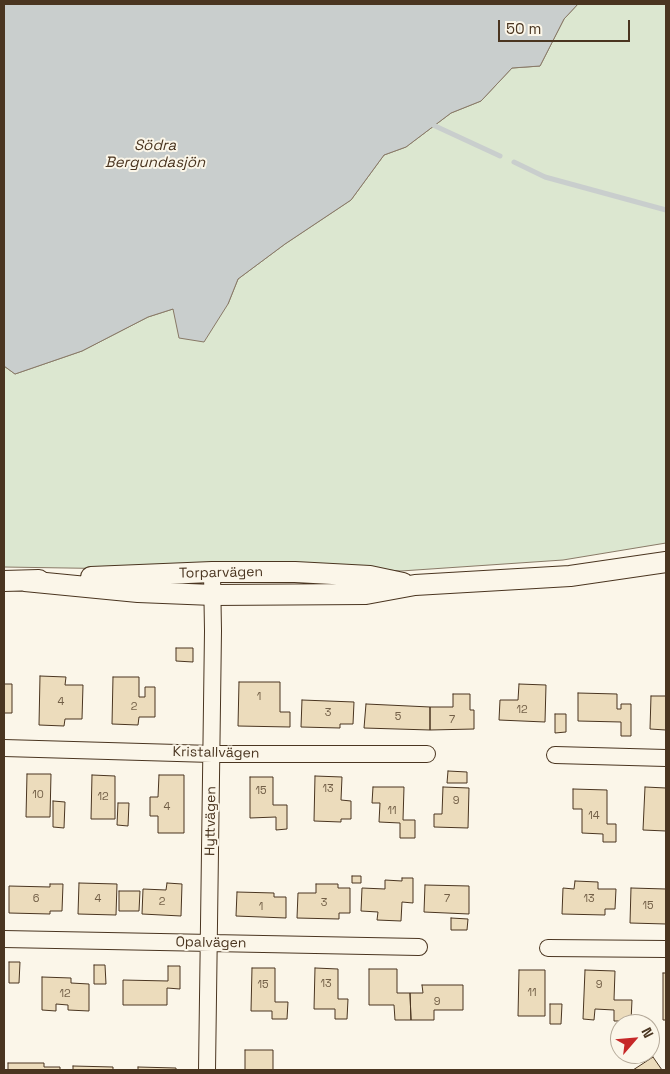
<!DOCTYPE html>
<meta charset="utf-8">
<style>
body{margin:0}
#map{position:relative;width:670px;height:1074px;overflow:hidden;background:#fbf6e9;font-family:"Space Grotesk",sans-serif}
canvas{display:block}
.frame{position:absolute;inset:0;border:5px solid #4a3520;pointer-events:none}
.north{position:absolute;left:610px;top:1014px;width:50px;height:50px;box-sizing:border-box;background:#fbf6e9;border:1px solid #b4a999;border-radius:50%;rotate:63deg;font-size:14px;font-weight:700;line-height:20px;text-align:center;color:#4a3520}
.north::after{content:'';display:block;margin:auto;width:18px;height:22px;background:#c62828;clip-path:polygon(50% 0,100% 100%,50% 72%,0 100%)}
.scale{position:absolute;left:498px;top:20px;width:132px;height:22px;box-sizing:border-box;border:2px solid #4a3520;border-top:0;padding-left:6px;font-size:15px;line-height:18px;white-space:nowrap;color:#4a3520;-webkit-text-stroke:4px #fbf6e9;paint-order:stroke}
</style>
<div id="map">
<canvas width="670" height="1074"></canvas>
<div class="frame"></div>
<div class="north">N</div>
<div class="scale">50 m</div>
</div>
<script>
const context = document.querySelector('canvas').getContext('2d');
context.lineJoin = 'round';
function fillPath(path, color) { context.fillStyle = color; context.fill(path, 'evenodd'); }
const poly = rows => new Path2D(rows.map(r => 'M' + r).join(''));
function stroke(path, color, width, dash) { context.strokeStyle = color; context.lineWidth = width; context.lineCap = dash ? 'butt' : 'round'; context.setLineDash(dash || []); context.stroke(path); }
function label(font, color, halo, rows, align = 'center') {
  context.font = font + ' "Space Grotesk",sans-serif'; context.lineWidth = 4; context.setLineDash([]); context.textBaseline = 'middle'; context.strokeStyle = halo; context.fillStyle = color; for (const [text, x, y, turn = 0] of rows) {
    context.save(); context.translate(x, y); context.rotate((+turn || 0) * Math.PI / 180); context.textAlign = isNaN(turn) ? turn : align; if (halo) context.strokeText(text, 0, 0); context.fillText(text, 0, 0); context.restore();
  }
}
const green = poly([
 [578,4,666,4,666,543,563,560,401,571,306,564,130,569,4,567,4,366,15,374,82,351,148,317,173,309,228,304,238,279,285,244,351,200,384,155,406,147,451,113,481,101,512,68,540,66,564,19,578,4]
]);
fillPath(green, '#dce7d0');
stroke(green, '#887966', 1);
const water = poly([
 [4,4,578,4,564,19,540,66,512,68,481,101,451,113,406,147,384,155,351,200,285,244,238,279,228,304,204,342,179,338,173,309,148,317,82,351,15,374,4,366,4,4]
]);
fillPath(water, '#c9cecd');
stroke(water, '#887966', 1);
stroke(poly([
 [433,125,500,156],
 [514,162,545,177,666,210]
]), '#c9cecd', 5);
const building = poly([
 [176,648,193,648,193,662,176,661,176,648],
 [40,676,66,677,65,685,83,685,82,719,65,719,64,726,39,725,40,676],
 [113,677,139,677,139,697,145,697,145,687,155,687,155,717,139,717,138,725,112,724,113,677],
 [239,682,280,682,280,712,290,712,290,727,238,726,239,682],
 [4,684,12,684,12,713,4,713,4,684],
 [519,684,546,685,545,722,499,720,500,700,518,700,519,684],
 [578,693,617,694,617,709,621,709,621,704,631,704,631,736,621,736,621,722,578,721,578,693],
 [453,694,470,694,470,710,474,710,474,729,430,730,430,707,453,707,453,694],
 [651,696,666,696,666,730,650,729,651,696],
 [302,700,354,702,353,724,340,724,340,728,301,727,302,700],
 [366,704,430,707,430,730,364,728,366,704],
 [555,714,566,714,566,732,555,733,555,714],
 [448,771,467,772,467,783,447,783,448,771],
 [27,774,51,774,50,817,26,817,27,774],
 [92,775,115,776,115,819,91,819,92,775],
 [159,775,184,775,184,833,158,833,158,816,150,816,150,797,158,797,159,775],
 [315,776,342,777,341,800,351,801,351,819,341,819,341,822,314,821,315,776],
 [250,777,273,777,273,805,287,805,287,829,276,830,276,817,250,818,250,777],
 [373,787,404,787,403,820,415,820,415,838,400,838,400,823,379,822,380,803,372,803,373,787],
 [443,787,469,788,468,828,434,827,434,814,442,814,443,787],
 [645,787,666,788,666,831,643,830,645,787],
 [573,789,607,790,607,824,616,824,616,842,603,842,603,834,582,833,582,809,573,809,573,789],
 [53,801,65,802,64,828,53,827,53,801],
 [118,803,129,803,128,826,117,825,118,803],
 [352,876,361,876,361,883,352,883,352,876],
 [402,878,413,878,413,903,402,902,401,921,377,920,378,912,361,911,362,888,385,889,385,880,402,881,402,878],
 [575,881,598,882,598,889,616,889,615,909,605,909,605,915,562,914,563,888,574,889,575,881],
 [79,883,117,884,116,915,78,914,79,883],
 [167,883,182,884,181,916,142,914,143,889,166,890,167,883],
 [50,884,63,884,62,911,50,911,50,914,9,913,9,886,50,887,50,884],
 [316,884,338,884,338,888,350,888,350,913,339,913,339,919,297,918,298,893,316,893,316,884],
 [425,885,469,886,469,914,424,912,425,885],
 [631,888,666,889,666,924,630,923,631,888],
 [119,891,140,891,139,911,119,911,119,891],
 [237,892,274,893,274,897,286,897,286,918,236,916,237,892],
 [451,918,468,919,467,930,451,930,451,918],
 [9,962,20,962,19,983,9,983,9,962],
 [94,965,105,965,106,984,94,984,94,965],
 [168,966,180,966,180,989,167,988,167,1005,123,1005,123,980,168,981,168,966],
 [252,968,275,968,275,1002,288,1002,287,1019,272,1019,272,1011,251,1011,252,968],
 [315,968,338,969,338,999,348,999,347,1019,335,1019,335,1009,314,1009,315,968],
 [369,969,397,969,397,993,410,993,411,1020,395,1020,394,1005,369,1005,369,969],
 [519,970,545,970,545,1016,518,1016,519,970],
 [585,970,615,971,614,1000,632,1000,631,1021,614,1021,614,1010,595,1009,594,1020,583,1019,585,970],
 [663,973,666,973,666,1020,663,1020,663,973],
 [42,977,71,978,71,983,89,984,89,1011,68,1010,68,1005,56,1004,56,1011,42,1010,42,977],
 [422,985,463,985,463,1010,434,1010,434,1020,411,1020,410,993,423,993,422,985],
 [550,1004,562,1004,561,1024,550,1024,550,1004],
 [245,1050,273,1050,273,1070,245,1070,245,1050],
 [653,1057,662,1070,633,1070,653,1057],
 [8,1063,44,1063,44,1067,60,1067,60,1070,8,1070,8,1063],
 [73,1066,113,1067,113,1070,127,1070,73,1070,73,1066],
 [138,1067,176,1068,176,1070,138,1070,138,1067]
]);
fillPath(building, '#ecdcbc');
stroke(building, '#4a3520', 1);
const minor = poly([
 [4,748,212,754,427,754],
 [555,755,666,758],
 [4,939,419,947],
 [548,948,666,949],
 [207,1070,213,631,212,572]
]);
const tertiary = poly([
 [91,577,212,572,295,572,370,576,403,583],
 [4,581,39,580],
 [25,581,138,592,213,595,366,594,415,585,570,576,666,562]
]);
stroke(minor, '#4a3520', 18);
stroke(tertiary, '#4a3520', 22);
stroke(minor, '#fbf6e9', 16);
stroke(tertiary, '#fbf6e9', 20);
label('11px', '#725f47', null, [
 ["1",259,697],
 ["4",61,702],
 ["2",134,707],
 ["12",522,710],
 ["3",328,713],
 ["5",398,717],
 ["7",452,720],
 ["13",328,789],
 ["15",261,791],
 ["10",38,795],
 ["12",103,797],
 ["9",456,801],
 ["4",167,807],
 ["11",392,811],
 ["14",594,816],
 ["6",36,899],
 ["4",98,899],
 ["7",447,899],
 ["13",589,899],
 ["2",162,902],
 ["3",324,903],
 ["15",648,906],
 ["1",261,907],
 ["13",326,984],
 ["15",263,985],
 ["9",599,985],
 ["11",532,993],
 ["12",65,994],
 ["9",437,1002]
]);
label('14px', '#4a3520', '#fbf6e9', [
 ["Torparvägen",221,573,-1],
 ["Kristallvägen",216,753,1],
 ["Hyttvägen",211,821,-89],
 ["Opalvägen",211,943,1]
]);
label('italic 15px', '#4a3520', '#fbf6e9', [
 ["Södra",155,146],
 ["Bergundasjön",155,163]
]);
</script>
